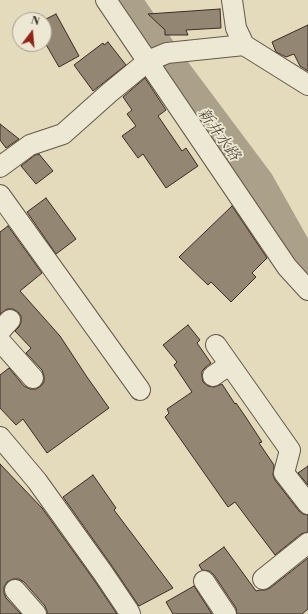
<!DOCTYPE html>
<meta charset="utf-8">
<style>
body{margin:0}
#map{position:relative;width:308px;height:614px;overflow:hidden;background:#e4dbbd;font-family:"Libre Bodoni",serif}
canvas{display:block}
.north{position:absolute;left:12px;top:12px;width:40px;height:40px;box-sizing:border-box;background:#ede8d4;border:1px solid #a69d8e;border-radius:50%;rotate:16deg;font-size:11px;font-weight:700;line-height:16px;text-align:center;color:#3b2c24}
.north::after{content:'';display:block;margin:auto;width:14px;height:18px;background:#8f2418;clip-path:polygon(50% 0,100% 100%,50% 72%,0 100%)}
</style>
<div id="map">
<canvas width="308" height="614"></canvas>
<div class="north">N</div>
</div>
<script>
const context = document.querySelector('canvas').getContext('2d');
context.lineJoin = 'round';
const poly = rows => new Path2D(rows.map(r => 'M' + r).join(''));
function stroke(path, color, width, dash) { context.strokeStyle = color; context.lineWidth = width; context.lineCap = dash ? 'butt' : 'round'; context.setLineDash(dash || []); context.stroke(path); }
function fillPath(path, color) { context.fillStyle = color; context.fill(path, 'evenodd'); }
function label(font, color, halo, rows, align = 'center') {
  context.font = font + ' "Libre Bodoni","Noto Serif JP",serif'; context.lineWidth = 3.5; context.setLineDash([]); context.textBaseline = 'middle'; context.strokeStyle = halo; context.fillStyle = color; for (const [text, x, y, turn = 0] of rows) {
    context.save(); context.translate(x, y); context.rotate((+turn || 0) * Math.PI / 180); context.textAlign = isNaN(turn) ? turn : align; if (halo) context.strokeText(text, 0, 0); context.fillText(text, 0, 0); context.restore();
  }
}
stroke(poly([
 [120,0,172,74,255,185,301,267,308,274]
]), '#aba089', 40);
const building = poly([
 [220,9,221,28,186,30,188,35,165,35,165,30,148,14,220,9],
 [56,14,79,56,59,67,44,41,44,20,56,14],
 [308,25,308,71,300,66,294,54,286,57,276,52,272,42,308,25],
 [108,42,126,65,93,91,74,65,103,43,104,45,108,42],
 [145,78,166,110,158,116,182,151,186,148,198,166,166,188,143,154,138,158,122,136,136,126,127,114,132,110,123,97,145,78],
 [0,124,19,139,6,148,0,140,0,124],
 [39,154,53,171,36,184,21,166,35,155,39,154],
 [46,198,76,239,56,254,27,212,46,198],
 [232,206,267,258,252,273,256,277,231,302,211,282,208,285,179,257,232,206],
 [8,226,42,273,20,291,60,336,87,377,109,408,47,453,23,419,16,425,0,408,0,375,9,368,24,386,30,389,36,389,41,386,44,382,44,376,42,370,26,353,31,348,15,331,19,327,21,322,21,316,18,312,13,309,7,309,0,314,0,232,8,226],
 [188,325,200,340,197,343,211,363,206,367,202,371,202,377,203,382,208,386,214,387,222,384,235,404,236,403,245,416,262,442,259,443,274,465,273,475,275,480,299,511,303,514,308,515,308,532,301,534,275,555,235,502,228,507,165,417,169,413,167,409,192,392,174,365,177,362,163,345,188,325],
 [0,464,42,508,94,580,117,614,47,614,47,611,45,606,24,582,19,579,13,579,7,582,4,587,4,593,6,598,21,614,0,614,0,464],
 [308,466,308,485,298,473,308,466],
 [93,475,116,508,114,510,173,588,139,606,112,566,63,497,93,475],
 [224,547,256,591,259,590,265,590,270,588,308,558,308,609,302,614,237,614,236,608,214,575,209,571,202,570,199,565,224,547],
 [194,586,212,614,173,614,166,602,194,586]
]);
fillPath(building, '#938774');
stroke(building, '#3b2c24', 1);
const street = poly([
 [106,0,287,267,308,290],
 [232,0,236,28,244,45],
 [0,167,30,145,63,134,109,93,148,61,167,53,244,45,308,85],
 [0,195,140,390],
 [0,331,10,320],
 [0,341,33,378],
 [216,345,290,450,284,473,308,504],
 [213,376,229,365],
 [0,437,37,481,103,573,128,610,130,614],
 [263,579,308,543],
 [204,581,226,614],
 [15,590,36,614]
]);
stroke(street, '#65584a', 22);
stroke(street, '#ede8d4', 20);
label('italic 15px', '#57493d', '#ede8d4', [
 ["新井水路",218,135,54]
]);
</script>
